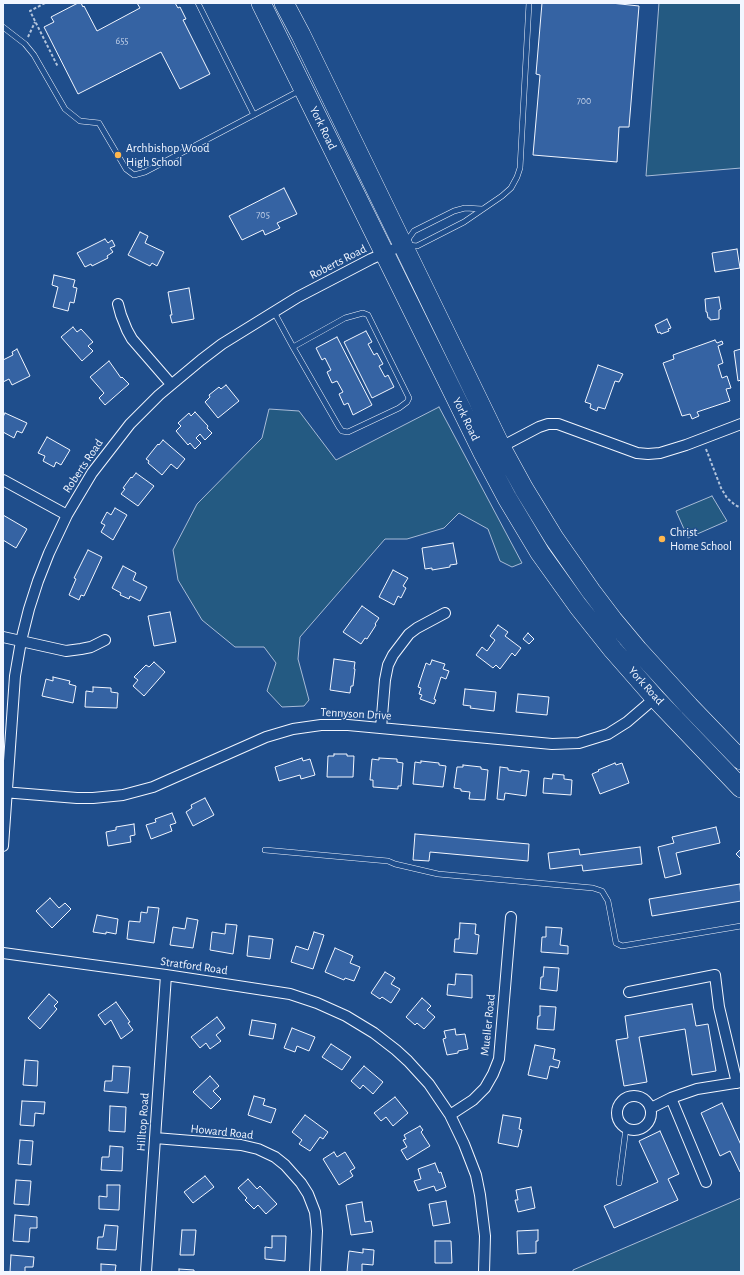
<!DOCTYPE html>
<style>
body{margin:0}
#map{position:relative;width:744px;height:1275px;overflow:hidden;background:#1f4e8c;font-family:"Alegreya Sans",sans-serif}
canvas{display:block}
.frame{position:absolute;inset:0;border:4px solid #f2f6ff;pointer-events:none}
</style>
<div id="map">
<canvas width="744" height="1275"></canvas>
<div class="frame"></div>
</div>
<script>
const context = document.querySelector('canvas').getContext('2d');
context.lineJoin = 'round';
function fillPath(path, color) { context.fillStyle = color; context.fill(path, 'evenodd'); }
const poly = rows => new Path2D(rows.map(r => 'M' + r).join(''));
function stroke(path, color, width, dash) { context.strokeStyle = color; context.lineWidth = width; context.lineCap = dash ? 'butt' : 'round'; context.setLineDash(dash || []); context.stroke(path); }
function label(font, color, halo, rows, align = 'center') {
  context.font = font + ' "Alegreya Sans",sans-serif'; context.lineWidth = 3; context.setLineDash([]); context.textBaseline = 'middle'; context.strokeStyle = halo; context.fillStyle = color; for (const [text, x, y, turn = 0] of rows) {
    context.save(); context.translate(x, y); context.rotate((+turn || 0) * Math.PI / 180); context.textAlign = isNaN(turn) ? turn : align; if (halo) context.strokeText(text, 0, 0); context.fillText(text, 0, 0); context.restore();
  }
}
const green = poly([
 [659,3,741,3,741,168,646,176,659,3],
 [439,407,522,563,512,567,500,561,488,529,459,513,444,528,407,539,385,539,300,637,298,659,309,700,304,706,282,707,267,691,276,663,264,647,235,647,202,620,178,580,173,550,197,504,262,438,269,409,299,411,336,460,439,407],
 [712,496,727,521,688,538,676,511,712,496],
 [741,1198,741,1272,573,1272,573,1270,741,1198]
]);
fillPath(green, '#245a82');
stroke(green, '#a8bbd7', 1);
const building = poly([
 [78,3,81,3,83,7,84,6,97,31,140,8,137,3,175,3,178,8,180,7,186,19,183,20,210,74,180,89,161,52,78,94,44,27,54,22,51,17,78,3],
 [542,3,611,3,639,6,629,127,619,127,617,162,533,155,540,75,536,74,542,3],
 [284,188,297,214,277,223,280,228,265,235,263,230,242,240,229,216,284,188],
 [140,232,148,236,145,243,164,252,157,266,152,263,150,266,128,255,140,232],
 [105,239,108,243,112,240,115,246,110,248,113,252,107,256,108,258,92,266,91,264,85,267,77,253,105,239],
 [737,249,740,268,715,272,712,253,737,249],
 [54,275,75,280,73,287,77,288,74,303,70,302,68,311,53,307,58,287,52,285,54,275],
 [189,288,194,319,172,323,170,315,172,315,168,292,189,288],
 [719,297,721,309,719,310,719,319,710,320,710,318,708,318,707,312,706,312,705,299,719,297],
 [667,319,671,328,668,329,669,331,661,334,660,332,658,333,655,325,667,319],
 [73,327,77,332,81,329,93,342,88,346,93,351,82,361,61,337,73,327],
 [366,331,372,342,368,344,374,355,377,353,383,364,379,366,385,377,388,375,394,387,372,398,344,342,366,331],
 [337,337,372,405,353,415,348,403,344,405,339,394,343,392,337,381,332,383,327,372,331,370,325,358,322,360,316,348,337,337],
 [715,340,717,343,722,341,723,344,718,346,723,363,718,365,722,378,727,376,731,388,726,389,730,401,697,412,699,416,692,419,690,414,682,416,663,363,674,359,673,355,715,340],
 [17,349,30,376,12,385,9,379,3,382,3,360,13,355,12,352,17,349],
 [741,349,741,380,738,381,734,351,741,349],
 [109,361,121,378,122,377,129,384,105,405,99,398,104,393,90,377,109,361],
 [598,365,623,374,619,382,615,381,605,409,598,407,597,411,590,408,591,404,585,402,598,365],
 [226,385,239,401,218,418,205,402,210,397,209,395,219,387,221,389,226,385],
 [195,412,208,426,207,428,212,433,205,440,200,434,196,438,201,443,195,449,190,443,188,445,176,431,181,426,178,423,189,413,191,416,195,412],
 [5,413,27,423,22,433,17,431,14,438,3,432,3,417,5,413],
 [47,437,70,450,61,465,56,462,54,467,43,461,45,456,38,453,47,437],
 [163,440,185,459,177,469,171,464,162,475,148,463,149,461,146,459,158,444,159,445,163,440],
 [136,473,154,486,138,506,121,494,125,489,123,488,131,477,132,478,136,473],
 [115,508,127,515,113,540,101,532,105,525,101,523,107,512,111,515,115,508],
 [3,515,27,529,16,548,3,540,3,515],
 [453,543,457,564,450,565,450,567,432,570,432,568,425,569,422,548,453,543],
 [88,550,102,557,84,596,81,595,79,600,69,595,76,579,74,578,88,550],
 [123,566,136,573,133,580,147,587,140,601,130,596,129,599,120,595,121,593,112,588,123,566],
 [393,570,408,578,403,586,406,588,401,598,398,596,394,605,379,597,393,570],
 [362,606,379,618,375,624,376,625,367,639,365,638,361,644,343,632,362,606],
 [170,612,176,642,154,646,148,616,170,612],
 [498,625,508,632,505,636,521,648,515,656,512,653,500,669,496,665,493,668,476,655,482,647,487,651,495,640,490,636,498,625],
 [528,633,534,639,529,644,523,639,528,633],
 [334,659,355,662,354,669,355,669,353,686,351,686,350,693,330,690,334,659],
 [432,660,445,664,443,669,449,671,446,679,441,677,434,699,436,700,434,704,420,699,422,695,419,694,421,688,418,687,426,663,430,665,432,660],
 [154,662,165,672,144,696,133,686,138,680,134,677,146,665,149,667,154,662],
 [53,677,70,681,69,684,76,686,73,703,42,696,46,679,53,681,53,677],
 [93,687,111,688,111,692,118,693,117,708,85,707,86,691,93,692,93,687],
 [465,689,496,692,494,711,470,708,471,706,463,705,465,689],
 [518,694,549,697,547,715,516,712,518,694],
 [334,754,347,754,347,756,354,756,353,777,327,777,328,756,334,756,334,754],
 [302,758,303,761,310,759,315,775,301,779,300,775,279,781,275,767,302,758],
 [379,758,397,759,397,762,403,763,401,786,398,786,398,789,373,787,373,780,370,780,372,759,379,760,379,758],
 [421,761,439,763,439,765,446,766,443,787,413,784,415,762,421,763,421,761],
 [615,763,616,765,622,763,629,783,600,794,592,774,599,771,598,770,615,763],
 [463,765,481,767,481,769,488,770,485,800,469,799,470,792,461,791,461,789,454,788,457,767,463,767,463,765],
 [500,767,508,768,508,770,521,772,521,770,529,771,526,796,505,793,504,800,497,799,500,767],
 [553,774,564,775,564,779,572,780,571,795,543,793,544,778,552,779,553,774],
 [205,798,214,815,193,826,186,812,192,808,191,805,205,798],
 [172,813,176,823,170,825,172,831,151,839,146,825,156,822,155,819,172,813],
 [134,824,135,835,130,836,131,842,108,846,106,832,116,830,116,827,134,824],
 [716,827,720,843,676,853,681,874,665,878,658,847,674,843,672,837,716,827],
 [415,834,529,844,528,861,430,852,429,861,413,860,415,834],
 [640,847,642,864,583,871,582,865,550,869,548,853,579,849,580,855,640,847],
 [741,849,741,859,736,854,741,849],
 [740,884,741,901,652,916,649,899,740,884],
 [50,898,59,908,65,903,71,909,52,928,36,911,50,898],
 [148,907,159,908,154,943,127,939,129,921,140,922,141,912,147,913,148,907],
 [97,915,118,919,116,934,106,932,106,934,93,932,97,915],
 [187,918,198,920,193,948,170,945,173,927,185,929,187,918],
 [460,923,476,924,475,934,479,935,477,954,454,952,455,939,459,939,460,923],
 [226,924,237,925,233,954,210,950,212,932,225,934,226,924],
 [546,927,562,928,560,945,568,946,568,954,541,952,542,937,546,937,546,927],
 [314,932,324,935,313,969,291,962,296,946,308,950,314,932],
 [249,936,273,939,270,959,247,956,249,936],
 [335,948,353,956,350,963,360,967,354,981,345,978,344,980,325,972,335,948],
 [544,967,559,968,557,991,540,989,541,977,543,977,544,967],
 [385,972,395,978,391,984,400,989,391,1003,382,997,380,999,371,993,385,972],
 [456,974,472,975,472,998,447,995,448,984,455,985,456,974],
 [49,994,58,1002,54,1006,57,1009,40,1029,28,1018,49,994],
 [422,998,431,1006,427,1010,435,1017,424,1029,417,1023,415,1025,406,1017,422,998],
 [116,1002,130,1022,128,1023,133,1030,121,1039,111,1020,105,1025,98,1015,116,1002],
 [692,1004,696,1026,708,1024,716,1071,692,1075,685,1029,639,1037,647,1082,624,1086,616,1040,628,1038,625,1016,692,1004],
 [540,1006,556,1007,554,1030,537,1029,538,1016,540,1016,540,1006],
 [217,1017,225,1028,216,1035,221,1041,210,1049,206,1043,200,1048,191,1037,217,1017],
 [252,1020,276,1024,273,1039,249,1035,252,1020],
 [292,1028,315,1037,309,1051,297,1046,295,1052,284,1048,292,1028],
 [455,1029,456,1035,465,1034,468,1049,458,1051,458,1053,447,1055,443,1039,446,1038,444,1031,455,1029],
 [331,1044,351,1057,342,1070,322,1057,331,1044],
 [535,1045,555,1049,553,1059,560,1061,558,1068,550,1066,547,1079,528,1075,535,1045],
 [25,1060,38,1061,37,1086,23,1085,25,1060],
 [113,1066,130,1067,128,1093,104,1091,105,1081,112,1081,113,1066],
 [364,1066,383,1082,373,1094,363,1085,360,1089,351,1081,364,1066],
 [210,1076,219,1086,213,1091,221,1099,211,1109,193,1092,210,1076],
 [254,1096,265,1099,263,1105,276,1109,271,1123,248,1115,254,1096],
 [395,1097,408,1113,393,1126,386,1117,381,1121,374,1113,395,1097],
 [22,1101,45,1102,44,1114,35,1113,34,1126,20,1125,22,1101],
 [722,1103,741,1145,741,1172,740,1172,730,1151,720,1156,701,1113,722,1103],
 [110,1106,126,1107,125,1132,109,1131,110,1106],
 [305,1115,328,1132,323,1139,320,1137,310,1151,299,1144,302,1140,292,1132,305,1115],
 [503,1115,521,1118,519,1129,522,1130,518,1147,498,1143,503,1115],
 [420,1126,423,1130,421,1132,430,1146,407,1160,401,1150,407,1147,403,1140,406,1139,404,1135,420,1126],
 [660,1131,679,1174,668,1179,678,1200,614,1228,604,1206,658,1182,639,1141,660,1131],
 [20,1140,33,1141,31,1165,18,1164,20,1140],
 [110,1146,123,1147,122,1171,101,1170,102,1157,109,1157,110,1146],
 [334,1152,337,1157,345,1152,355,1168,350,1171,353,1176,339,1185,323,1159,334,1152],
 [435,1163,439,1173,441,1172,446,1187,436,1191,434,1186,418,1191,414,1181,421,1179,418,1169,435,1163],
 [205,1176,214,1187,193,1203,184,1192,205,1176],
 [248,1179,257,1189,260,1186,277,1204,266,1214,258,1205,254,1209,245,1200,247,1198,238,1188,248,1179],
 [16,1180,31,1181,29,1205,14,1204,16,1180],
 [107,1185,120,1185,119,1210,99,1209,99,1196,107,1197,107,1185],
 [531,1187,535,1208,518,1212,515,1200,518,1200,516,1190,531,1187],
 [446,1201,450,1223,433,1226,429,1204,446,1201],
 [362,1202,365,1222,371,1221,373,1232,351,1235,346,1205,362,1202],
 [15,1215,37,1217,37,1228,30,1228,29,1242,13,1241,15,1215],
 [105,1225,118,1226,116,1250,97,1249,98,1237,103,1237,105,1225],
 [182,1230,196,1230,194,1255,180,1255,182,1230],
 [538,1230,538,1241,536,1241,536,1253,518,1254,517,1231,538,1230],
 [272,1236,286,1236,285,1261,265,1259,265,1247,272,1248,272,1236],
 [435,1241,451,1241,452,1263,435,1263,435,1241],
 [363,1249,374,1250,373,1265,362,1264,362,1272,347,1272,349,1251,363,1253,363,1249],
 [11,1255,34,1257,33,1267,25,1267,25,1272,10,1272,11,1255],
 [101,1264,116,1265,115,1272,101,1272,101,1264],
 [179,1269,194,1270,194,1272,179,1272,179,1269]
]);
fillPath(building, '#3563a3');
stroke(building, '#f2f6ff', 1);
const lane = poly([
 [198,3,254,115],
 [3,27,25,44,34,55,65,109,80,121,99,123,126,169,134,175,145,172,301,90],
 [406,242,414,231,454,211,465,208,482,209],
 [408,245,417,246,464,222,502,196,511,188,517,177,520,168,529,3],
 [274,312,293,347,339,427,342,431,348,432,399,408,407,402,409,398,368,315,363,313,345,318,293,347],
 [265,850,388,861,395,864,438,874,593,888,602,891,608,901,616,943,622,946,741,926],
 [619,1183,626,1128]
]);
const street = poly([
 [118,304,121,315,127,330,132,339,171,384],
 [501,447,539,427,548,424,558,424,637,453,648,454,660,453,686,445,741,424],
 [3,480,67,515],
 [3,637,66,651,81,649,91,647,105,640],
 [381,728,385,680,388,665,393,655,409,634,417,628,445,613],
 [3,792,77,798,93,798,123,795,153,787,266,737,293,729,321,725,348,725,552,744,579,743,608,734,627,722,655,698],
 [3,846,15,676,21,641,29,609,38,581,49,553,67,515,92,473,130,424,159,395,201,360,222,344,298,297,371,259,403,245],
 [3,953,166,975,290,994,317,1003,346,1016,374,1033,396,1050,408,1061,429,1084,450,1115,464,1144,476,1175,480,1195,485,1236,484,1272],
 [629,992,715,975,719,1007,737,1083],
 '617 1113a17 17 0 1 1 34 0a17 17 0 1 1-34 0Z',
 [671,1098,706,1182],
 [651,1108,671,1098,697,1089,741,1082],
 [450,1115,473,1100,485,1088,493,1074,499,1059,511,917],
 [155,1138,241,1145,258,1149,275,1157,285,1165,301,1183,308,1194,315,1212,317,1231,315,1272],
 [146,1272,166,975]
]);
const highway = poly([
 [261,3,483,453,507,498,540,553,578,606,613,650,655,698,741,788],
 [284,3,301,35,501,447,524,489,554,538,591,591,613,620,638,650,689,706,741,760]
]);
stroke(lane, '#f2f6ff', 6);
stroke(street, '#f2f6ff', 12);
stroke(highway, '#f2f6ff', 20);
stroke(poly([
 [45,3,30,11,58,67],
 [28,37,35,22],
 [706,449,721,488,727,498,735,505,741,508]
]), '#b3c4dc', 2, [3, 2]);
stroke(lane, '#1f4e8c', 5);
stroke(street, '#1f4e8c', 10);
stroke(highway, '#1f4e8c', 19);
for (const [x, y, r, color] of [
 [118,155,4,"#ffb74d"],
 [662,539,4,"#ffb74d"]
]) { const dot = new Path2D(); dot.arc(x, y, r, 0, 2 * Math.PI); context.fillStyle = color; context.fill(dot); stroke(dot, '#1f4e8c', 1.5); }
label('10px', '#c3d1e8', null, [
 ["655",122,41],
 ["700",584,101],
 ["705",263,215]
]);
label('12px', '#f2f6ff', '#1f4e8c', [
 ["York Road",323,128,64],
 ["Roberts Road",338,262,-27],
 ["York Road",466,419,64],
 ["Roberts Road",83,466,-56],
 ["York Road",646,686,48],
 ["Tennyson Drive",356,714,3],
 ["Stratford Road",194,966,8],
 ["Mueller Road",488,1025,-84],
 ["Hilltop Road",143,1122,-86],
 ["Howard Road",222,1132,6]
]);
label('12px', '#f2f6ff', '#1f4e8c', [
 ["Archbishop Wood",126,148],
 ["High School",126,162],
 ["Christ",670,532],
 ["Home School",670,546]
], 'left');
</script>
